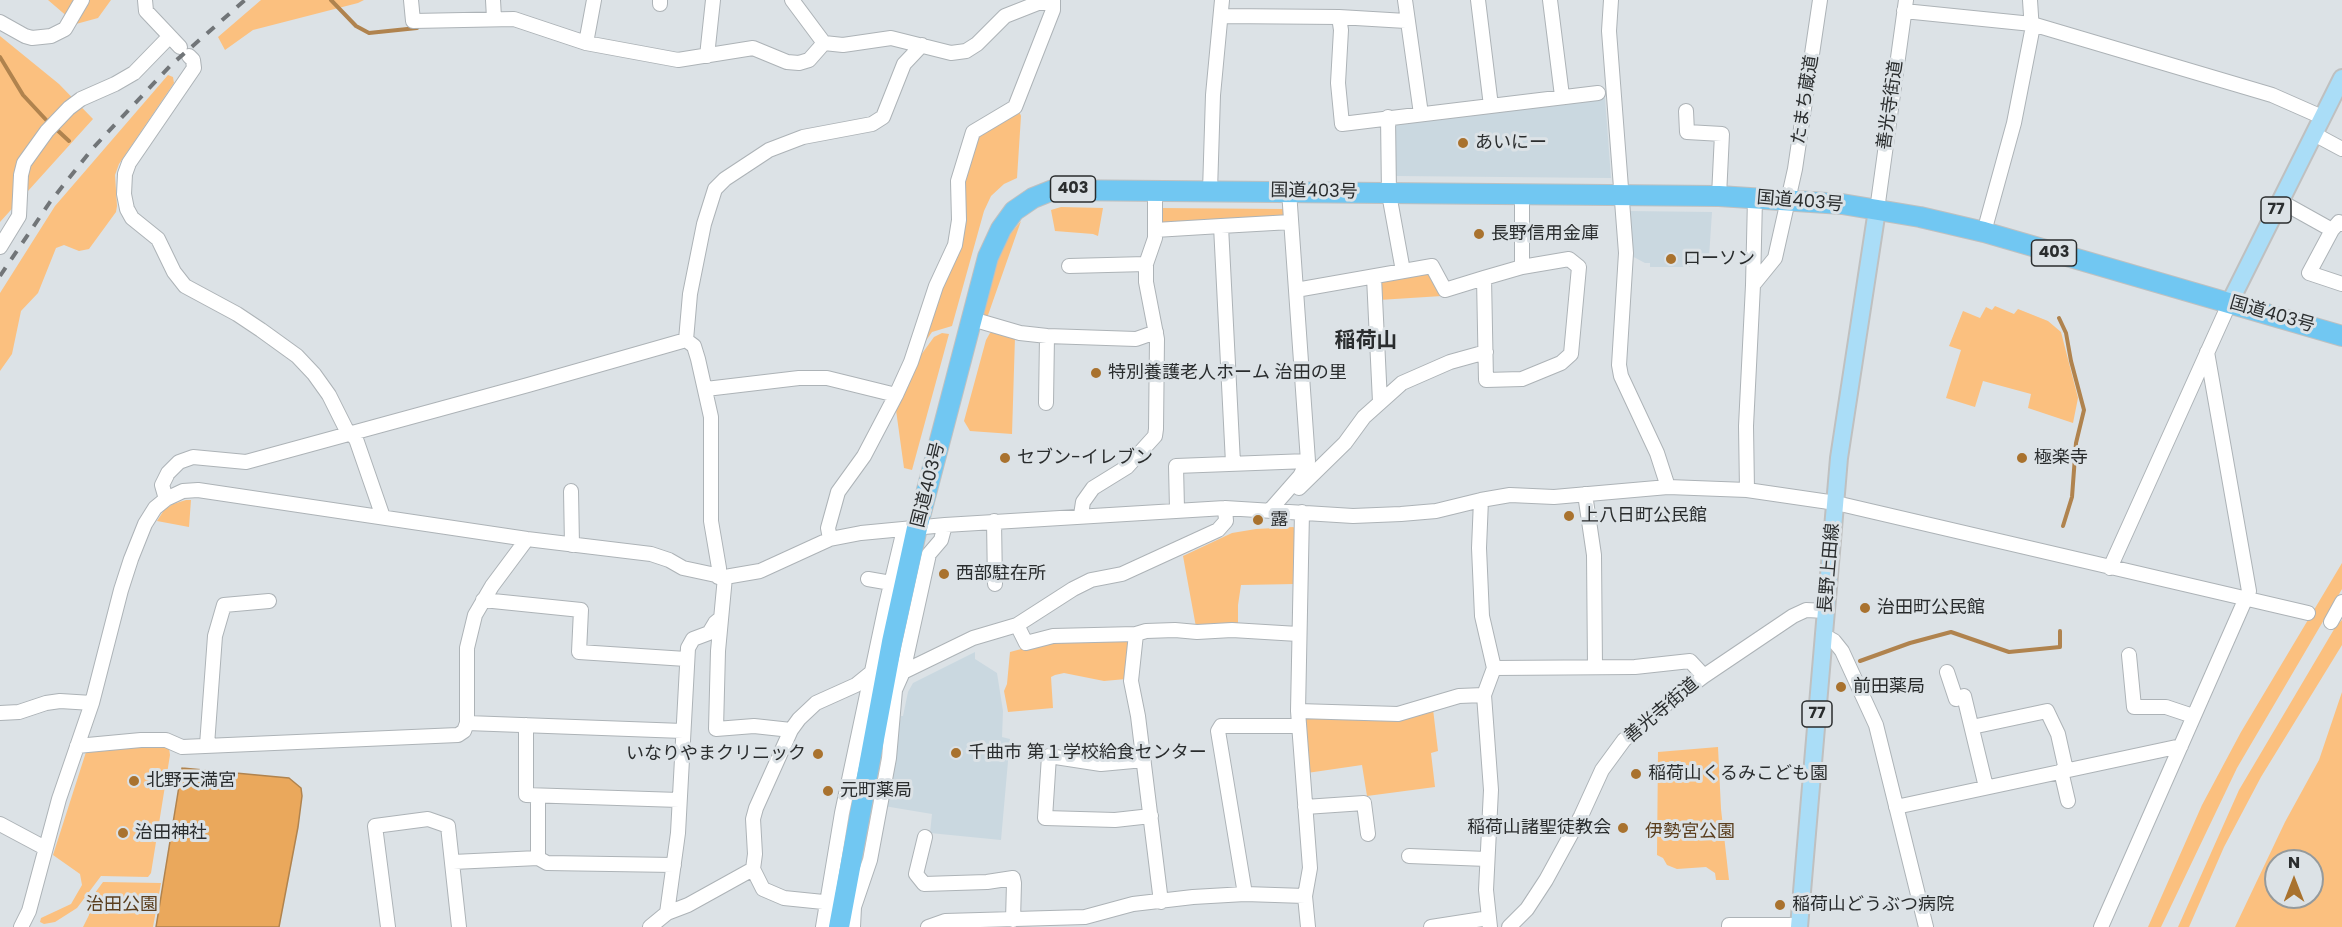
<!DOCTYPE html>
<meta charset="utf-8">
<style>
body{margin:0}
#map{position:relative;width:2342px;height:927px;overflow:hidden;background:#dce2e6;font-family:Poppins,sans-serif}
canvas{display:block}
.north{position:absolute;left:2264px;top:849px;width:60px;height:60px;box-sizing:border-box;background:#dce2e6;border:2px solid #959a9c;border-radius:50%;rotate:0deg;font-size:16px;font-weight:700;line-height:24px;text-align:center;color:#2a2d2e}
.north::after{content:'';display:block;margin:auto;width:21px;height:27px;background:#a9722e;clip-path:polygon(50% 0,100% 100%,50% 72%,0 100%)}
</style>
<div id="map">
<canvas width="2342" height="927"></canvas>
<div class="north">N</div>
</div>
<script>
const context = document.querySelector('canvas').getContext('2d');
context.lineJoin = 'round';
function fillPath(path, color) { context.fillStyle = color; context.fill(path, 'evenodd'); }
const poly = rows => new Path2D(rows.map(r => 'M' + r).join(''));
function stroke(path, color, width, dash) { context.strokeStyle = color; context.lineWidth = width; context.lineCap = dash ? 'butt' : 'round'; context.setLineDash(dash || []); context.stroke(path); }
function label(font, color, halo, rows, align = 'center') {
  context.font = font + ' Poppins,"Noto Sans JP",sans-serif'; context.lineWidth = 6; context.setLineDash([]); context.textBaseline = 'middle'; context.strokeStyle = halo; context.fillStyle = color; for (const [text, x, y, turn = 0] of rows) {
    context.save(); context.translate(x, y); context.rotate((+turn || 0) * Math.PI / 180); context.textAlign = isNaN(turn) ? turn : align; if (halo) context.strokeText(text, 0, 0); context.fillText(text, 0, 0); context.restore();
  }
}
fillPath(poly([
 [1605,98,1611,178,1396,176,1396,125,1398,122],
 [1627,211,1712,212,1709,257,1693,257,1690,267,1650,267,1650,263,1645,263,1630,255],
 [975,652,975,659,997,673,1003,711,1002,737,1010,739,1001,840,930,833,932,814,884,806,901,716,903,716,908,692,913,683]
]), '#cad8e0');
fillPath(poly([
 [48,0,111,0,98,18,76,24],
 [261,0,364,0,358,3,253,30,225,50,218,37],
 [0,36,59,84,93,119,0,222],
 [168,75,173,77,174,83,119,164,115,175,117,206,116,212,89,249,79,251,64,245,56,248,38,293,21,311,12,354,0,371,0,293,55,206],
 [1019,111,1021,116,1017,178,1004,184,991,196,984,211,952,326,932,332,918,352,934,306,963,237,963,182,976,140,985,131],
 [1061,207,1103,208,1098,236,1093,234,1055,231,1051,210],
 [1160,208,1285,209,1285,216,1163,224,1161,222],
 [1021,221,987,318,983,315,1000,252,1008,237],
 [1427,273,1433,277,1442,296,1379,300,1381,281],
 [1995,306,2014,314,2018,309,2048,321,2061,332,2078,398,2073,423,2028,408,2031,394,1983,381,1975,407,1946,398,1961,350,1949,346,1963,311,1980,318,1986,307,1992,310],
 [994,331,1015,337,1012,434,970,431,964,421,986,340,990,333],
 [942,333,949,334,912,470,904,468,896,410,913,366,934,337],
 [186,500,191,500,189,527,157,521,164,510,173,504],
 [1293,527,1295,528,1295,584,1241,585,1238,605,1238,624,1196,627,1183,556,1232,533,1256,529],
 [2342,563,2342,589,2237,768,2161,927,2148,927,2202,805,2241,732],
 [2342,620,2342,645,2261,777,2224,847,2189,927,2178,927,2239,790,2336,626],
 [1120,639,1129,642,1126,679,1104,681,1064,673,1055,675,1051,677,1053,708,1008,712,1004,691,1007,684,1010,652,1044,643],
 [2342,692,2342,927,2235,927,2285,822,2319,760],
 [2276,861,2312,861,2312,897,2276,897],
 [1433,709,1438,751,1431,753,1435,787,1367,796,1362,765,1307,773,1304,719,1306,716],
 [164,745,169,748,170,755,151,873,148,877,101,876,77,908,55,922,44,924,40,922,41,918,71,904,82,885,80,874,53,855,86,752],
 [1718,747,1721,809,1729,880,1716,880,1715,873,1706,867,1677,869,1667,865,1663,858,1657,855,1658,752],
 [103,882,161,883,153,927,83,927,89,915,89,901]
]), '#fbc07f');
const water = poly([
 [182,768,289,778,301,788,302,796,298,827,279,927,156,927,182,768]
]);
fillPath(water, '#eaa85c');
stroke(water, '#b0834e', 1.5);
stroke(poly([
 [331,0,356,26,369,33,417,28],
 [0,57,23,95,49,123],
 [55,128,69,141],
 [2059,318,2066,333,2071,361,2084,410,2076,443,2072,497,2063,526],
 [1860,661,1910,643,1951,632,2009,652,2060,647,2060,631]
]), '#b0834e', 4);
const minor = poly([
 [145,0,146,11,180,47],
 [411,0,413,21,514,19,586,43,678,60,753,48,787,62,799,63,809,60,824,43],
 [493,0,494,18],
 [792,0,824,43,843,45,891,38,951,53,966,51,977,44,1005,16,1038,3,1051,3],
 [1405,0,1421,114],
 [1478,0,1491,106],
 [1550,0,1562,96],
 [1611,0,1609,31,1626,253,1619,365,1621,376,1657,453,1668,487],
 [660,4,660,0],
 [1904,11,2032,24,2272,95,2322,117],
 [1221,16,1339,17],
 [1406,21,1339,17,1341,30,1338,83,1342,124,1598,93],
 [0,22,25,36,32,38,51,36,65,29,82,0],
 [586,43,594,0],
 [189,56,193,60,194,68,129,163,125,174,124,194,127,209,132,218,158,239,174,272,185,286,237,314,261,330,297,356,314,374,329,395,346,429,356,439,383,517],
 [707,56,713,0],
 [1686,111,1687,132,1722,134,1719,196],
 [1388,117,1389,194,1403,271],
 [2314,134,2342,149],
 [1210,191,1213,95,1222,0],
 [1522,194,1522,267],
 [2280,201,2332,230],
 [1877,210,1906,0],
 [2342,224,2339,222,2332,230,2309,273,2342,284],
 [1155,230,1221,226],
 [1984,232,2014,123,2032,31,2030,0],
 [0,247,19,216,21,175,24,163,47,131,69,108,81,99,115,84,134,73,169,37],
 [1069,266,1146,264],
 [1374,277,1380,402],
 [1753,285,1755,198],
 [1296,290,1432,266,1445,290,1484,278,1522,267,1569,259,1579,267,1571,354,1561,363,1522,379,1486,380,1484,278],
 [972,319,1020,333,1047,336,1136,339,1156,332],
 [686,340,694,346,698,359,711,417,711,521,719,568,718,577],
 [706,389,799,378,827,378,896,395],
 [1046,403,1047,336],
 [1233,463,1221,226,1291,222],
 [1299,488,1345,443,1364,417,1402,383,1450,362,1486,352],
 [1747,490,1746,426,1753,285,1775,258,1795,169,1820,0],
 [571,491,572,545],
 [1585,494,1594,555,1595,667],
 [166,499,162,485,168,473,179,462,193,457,246,462,528,385,686,340,690,294,704,224,715,189,725,179,769,150,803,137,872,124,883,117,904,64,922,45],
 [1481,500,1479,548,1482,616,1494,668,1484,695,1491,790,1486,890,1490,927],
 [1177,509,1176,466,1308,461],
 [1271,509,1300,476,1308,461,1289,191],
 [1302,512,1298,711,1310,868,1305,896,1308,927],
 [1081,515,1083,502,1093,488,1127,467,1155,436,1156,429,1157,339,1146,282,1146,264,1155,238,1155,190],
 [994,521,995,584],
 [830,539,828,528,838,492,864,456,896,395,911,362,936,286,955,245,959,220,958,181,973,132,1015,107,1053,10,1053,0],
 [2110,568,2230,302],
 [725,577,718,651,716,729,754,726,791,730],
 [868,579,891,583],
 [483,600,581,610,579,652,686,659],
 [2331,622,2342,602],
 [1017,625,1026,643,1053,636,1136,634,1146,631,1175,630,1197,632,1232,630,1298,634],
 [1136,634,1131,681,1138,716,1161,902],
 [1823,635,1834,641,1842,651,1876,725,1926,927],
 [2129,655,2134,707,2166,707,2193,716],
 [1494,668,1635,667,1690,661,1704,676],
 [1947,672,1956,699,1964,696,1986,787],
 [1298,711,1398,714,1459,696,1484,695],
 [0,713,19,712,46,703,60,701,92,703],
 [467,723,683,731],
 [526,725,526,795,679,800],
 [1972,727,2047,711,2058,734,2066,770],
 [207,745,215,636,224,605,269,601],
 [77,746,141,740,166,740,182,747,458,735,464,731,467,723,467,648,475,615,492,586,527,539],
 [1144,760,1101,764,1049,756,1045,818,1115,820,1151,816],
 [2061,771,2068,801],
 [538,796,538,858,547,863,674,865],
 [1305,807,1364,803,1368,834],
 [1896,807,2181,746],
 [0,824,45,848],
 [925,837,916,874,924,884,987,882,1013,878,1014,883,1013,920],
 [1409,856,1487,859],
 [453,862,538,858],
 [753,869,763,889,784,898,843,904,854,907,853,927],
 [1245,894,1218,731,1221,726,1299,726],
 [854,907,870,860,889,758,895,690,903,672,929,554,941,540,945,525],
 [667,913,678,833,688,648,693,639,709,633,715,623,721,618],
 [21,927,29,911,59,799,92,703,121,590,131,559,145,524,155,508,166,499,183,491,198,490,527,539,651,554,669,560,683,568,725,577,760,571,830,539,861,533,945,525,1225,508,1353,516,1401,514,1436,511,1481,500,1510,495,1554,497,1668,487,1747,490,1836,503,2308,613],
 [388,927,375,826,428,819,448,826,459,927],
 [650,927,667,913,688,905,753,869,755,854,753,819,756,808,791,730,799,719,816,703,856,685,872,672,903,672,973,638,1017,625,1073,589,1091,580,1122,574,1218,530,1226,521,1225,508],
 [823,927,842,813,886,605,902,538],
 [928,927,945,921,1085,917,1133,904,1193,897,1245,894,1305,896],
 [1431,927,1489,918],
 [1509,927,1527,909,1546,880,1581,816,1602,770,1624,740,1656,712,1704,676,1793,616,1806,610,1826,611],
 [1729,927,1729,925,1800,925],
 [2101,927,2249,591,2207,352]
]);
const major = poly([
 [2230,302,2342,78],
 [1799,927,1839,458,1877,210]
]);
const highway = poly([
 [839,927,892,642,917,528,988,257,1001,229,1014,211,1033,198,1053,190,1719,196,1842,204,1920,217,1984,232,2342,336]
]);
stroke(minor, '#adb3b7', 16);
stroke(major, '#bfc0c0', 20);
stroke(highway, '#bfc0c0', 22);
stroke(minor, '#fff', 14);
stroke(major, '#aaddf7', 16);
stroke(highway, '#71c7f2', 20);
stroke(poly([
 [0,276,50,202,93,148,171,65,245,0]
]), '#717578', 4, [10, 10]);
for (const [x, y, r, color] of [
 [1463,143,6,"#a9722e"],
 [1479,234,6,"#a9722e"],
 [1671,259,6,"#a9722e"],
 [1096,373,6,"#a9722e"],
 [1005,458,6,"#a9722e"],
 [2022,458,6,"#a9722e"],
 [1569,516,6,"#a9722e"],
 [1258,520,6,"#a9722e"],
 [944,574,6,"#a9722e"],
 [1865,608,6,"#a9722e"],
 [1841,687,6,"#a9722e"],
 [956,753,6,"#a9722e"],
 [818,754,6,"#a9722e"],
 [1636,774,6,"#a9722e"],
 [134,781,6,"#a9722e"],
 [828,791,6,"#a9722e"],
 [1623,828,6,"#a9722e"],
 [123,833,6,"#a9722e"],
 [1780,905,6,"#a9722e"]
]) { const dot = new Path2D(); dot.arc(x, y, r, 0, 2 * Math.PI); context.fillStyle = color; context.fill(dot); stroke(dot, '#dce2e6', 2); }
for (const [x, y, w] of [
 [1073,189,45],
 [2276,210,30],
 [2054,253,45],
 [1817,714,30]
]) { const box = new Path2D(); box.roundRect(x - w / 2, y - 13, w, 26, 4.5); context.fillStyle = '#dce2e6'; context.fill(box); stroke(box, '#2a2d2e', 1.5); }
label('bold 16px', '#2a2d2e', null, [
 ["403",1073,189],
 ["77",2276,210],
 ["403",2054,253],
 ["77",1817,714]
]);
label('18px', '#2a2d2e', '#dce2e6', [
 ["たまち蔵道",1806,100,-81],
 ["善光寺街道",1891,105,-82],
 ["国道403号",1314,192,1],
 ["国道403号",1800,202,5],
 ["国道403号",2272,315,16],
 ["国道403号",929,485,-76],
 ["長野上田線",1830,568,-85],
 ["善光寺街道",1662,711,-40]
]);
label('18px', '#2a2d2e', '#dce2e6', [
 ["あいにー",1475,143],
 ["長野信用金庫",1491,234],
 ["ローソン",1683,259],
 ["特別養護老人ホーム 治田の里",1108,373],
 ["セブン-イレブン",1017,458],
 ["極楽寺",2034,458],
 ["上八日町公民館",1581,516],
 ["露",1270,520],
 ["西部駐在所",956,574],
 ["治田町公民館",1877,608],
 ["前田薬局",1853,687],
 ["千曲市 第１学校給食センター",968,753],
 ["いなりやまクリニック",806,754,"right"],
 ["稲荷山くるみこども園",1648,774],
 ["北野天満宮",146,781],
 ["元町薬局",840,791],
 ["稲荷山諸聖徒教会",1611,828,"right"],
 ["治田神社",135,833],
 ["稲荷山どうぶつ病院",1792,905]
], 'left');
label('18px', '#5a3e1e', '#dce2e6', [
 ["伊勢宮公園",1690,832],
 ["治田公園",122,905]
]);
label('bold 21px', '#2a2d2e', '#dce2e6', [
 ["稲荷山",1366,342]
]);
</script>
